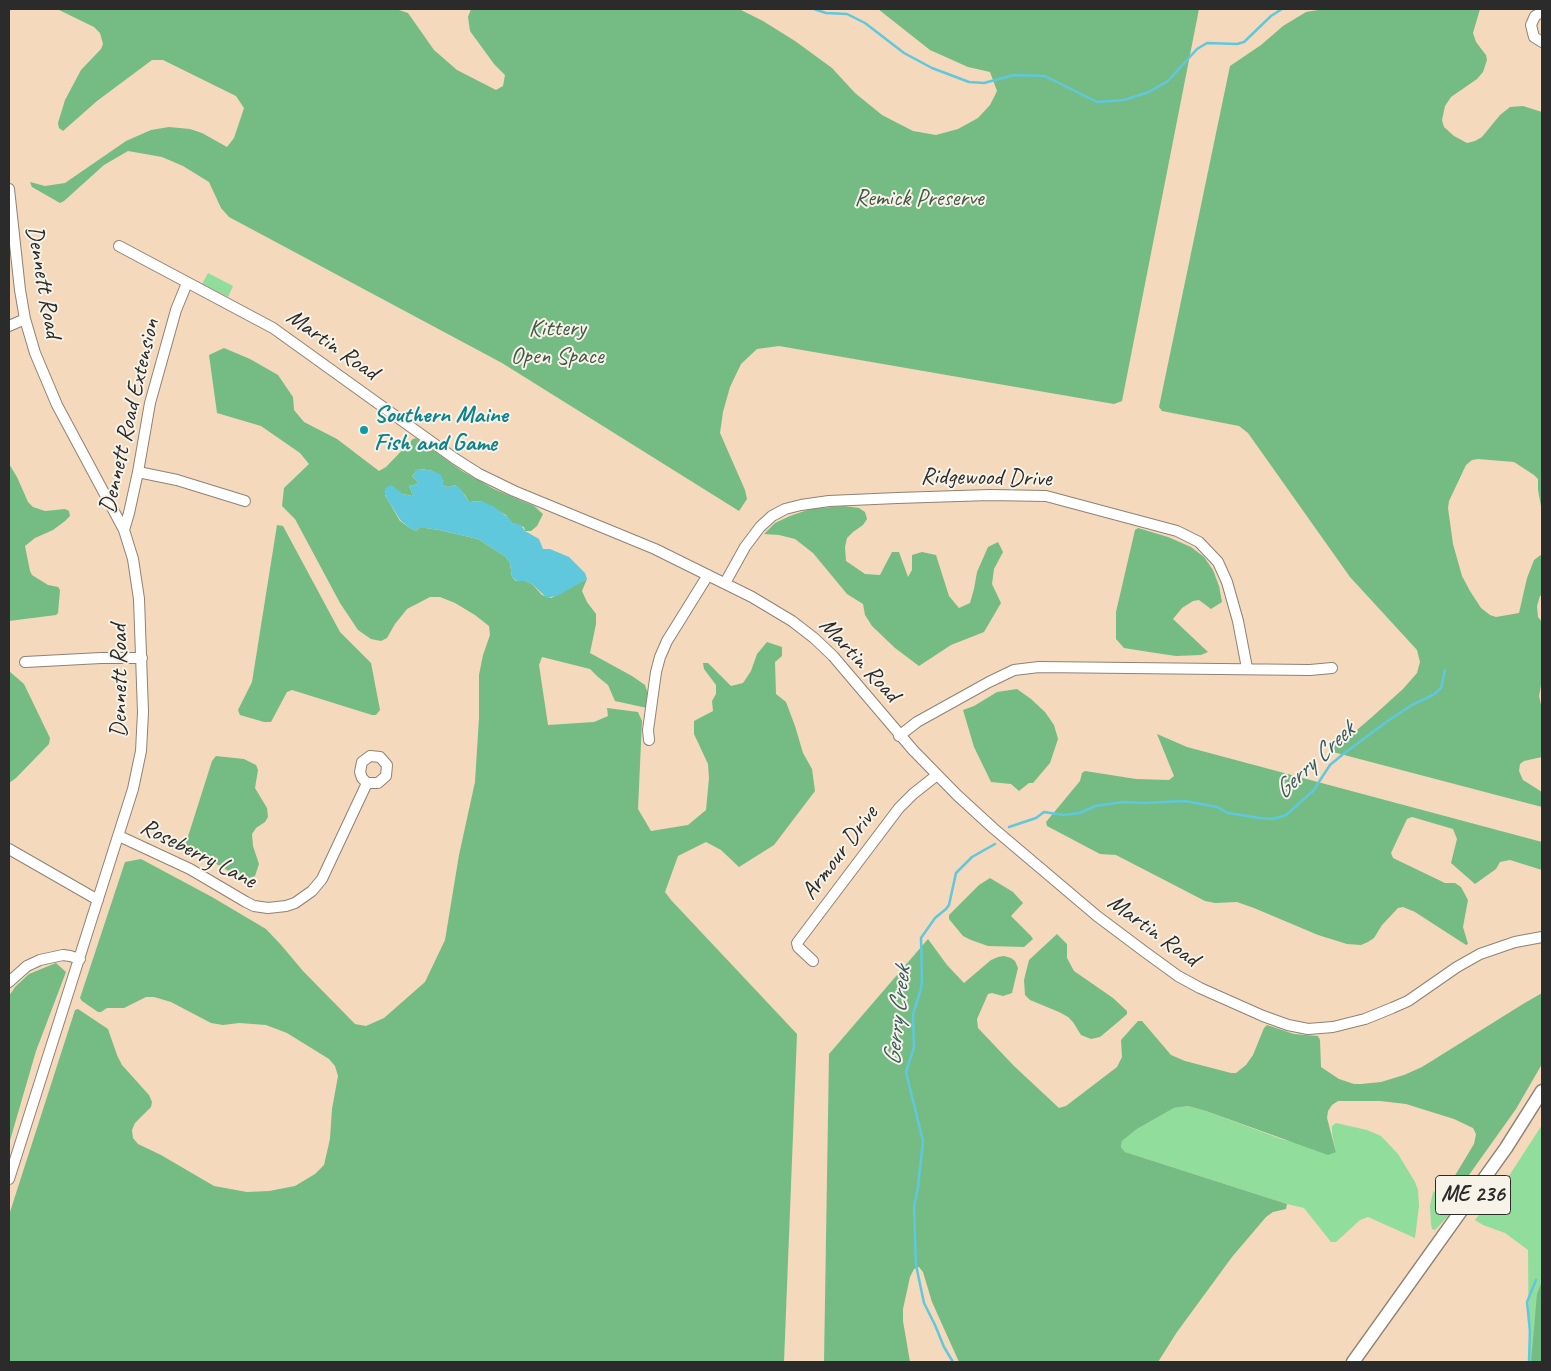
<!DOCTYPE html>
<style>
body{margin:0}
#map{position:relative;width:1551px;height:1371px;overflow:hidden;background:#f4d9bc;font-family:Caveat,sans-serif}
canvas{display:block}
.frame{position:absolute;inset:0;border:10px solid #2b2b2b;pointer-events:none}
</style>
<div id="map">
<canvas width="1551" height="1371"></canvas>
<div class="frame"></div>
</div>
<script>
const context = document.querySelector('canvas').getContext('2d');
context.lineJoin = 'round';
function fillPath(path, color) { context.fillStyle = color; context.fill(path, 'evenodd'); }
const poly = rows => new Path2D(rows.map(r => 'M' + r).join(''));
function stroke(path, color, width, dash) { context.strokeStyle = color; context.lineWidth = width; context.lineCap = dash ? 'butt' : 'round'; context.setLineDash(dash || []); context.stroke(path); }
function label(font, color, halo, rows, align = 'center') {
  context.font = font + ' Caveat,sans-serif'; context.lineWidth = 4; context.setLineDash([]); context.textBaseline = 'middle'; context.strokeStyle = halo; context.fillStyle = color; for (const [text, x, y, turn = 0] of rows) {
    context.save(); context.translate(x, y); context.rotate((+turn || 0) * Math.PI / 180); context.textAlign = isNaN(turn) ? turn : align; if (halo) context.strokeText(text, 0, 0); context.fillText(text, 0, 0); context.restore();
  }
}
fillPath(poly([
 [208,273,233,286,228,297,202,284],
 [1188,1106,1206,1111,1281,1139,1336,1152,1332,1133,1332,1126,1336,1123,1367,1130,1381,1136,1398,1154,1415,1182,1418,1190,1419,1206,1415,1238,1368,1217,1360,1220,1336,1242,1331,1242,1304,1208,1287,1204,1125,1152,1121,1147,1122,1141,1137,1129,1174,1108],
 [1542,1125,1542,1362,1529,1362,1528,1250,1505,1233,1483,1225,1475,1220,1505,1182],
 [1438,1190,1450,1192,1456,1200,1456,1204,1449,1215,1435,1230,1432,1229,1431,1224,1430,1206,1433,1192]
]), '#90dd9c');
fillPath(poly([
 [57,9,396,9,408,13,434,50,457,70,496,90,503,86,505,75,494,64,470,31,468,17,471,9,739,9,763,21,795,41,832,68,855,93,882,115,913,131,936,135,958,129,978,118,990,105,997,91,990,72,968,67,930,50,878,9,1199,9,1122,401,1114,404,779,346,757,349,741,364,730,387,723,412,720,433,745,490,747,499,739,511,502,363,229,217,221,208,209,182,183,166,162,157,128,151,104,165,64,201,60,203,32,187,30,182,45,186,65,183,126,141,151,130,169,127,190,129,202,133,227,147,234,138,244,108,236,96,163,60,152,60,97,101,63,131,59,128,58,123,65,100,81,70,101,49,103,44,100,33,94,27],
 [1324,9,1480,9,1473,33,1476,42,1486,55,1487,60,1483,72,1477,79,1451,97,1445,106,1442,120,1444,127,1454,136,1467,143,1475,141,1482,137,1500,115,1510,107,1523,106,1542,112,1542,512,1538,490,1538,479,1534,475,1514,462,1478,459,1472,460,1466,465,1449,501,1448,508,1453,544,1462,576,1470,591,1481,608,1490,615,1496,617,1519,613,1527,578,1534,560,1542,554,1542,595,1540,596,1537,606,1538,617,1542,622,1542,680,1539,696,1542,709,1542,757,1524,761,1520,764,1519,771,1523,780,1542,792,1542,807,1329,751,1334,745,1351,735,1372,717,1403,689,1417,673,1420,662,1417,650,1350,577,1248,433,1239,426,1162,411,1159,407,1230,66,1261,45,1283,26,1306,12],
 [224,348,250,359,278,375,293,397,294,410,304,422,337,439,379,471,386,467,413,439,416,438,462,471,494,489,534,506,543,514,537,526,531,531,525,531,524,527,512,523,506,515,486,504,481,501,469,502,465,495,455,485,448,487,444,486,433,471,421,469,417,470,412,476,417,481,418,484,409,486,413,495,412,496,403,494,385,495,400,521,410,528,416,531,419,528,426,528,439,530,478,539,506,557,510,563,512,577,516,581,525,581,532,584,542,595,551,598,587,579,582,591,587,602,596,614,596,624,590,653,632,676,645,685,649,697,647,708,615,701,608,685,598,677,590,669,542,657,539,665,548,725,594,722,608,716,607,708,638,712,642,721,638,809,651,831,688,825,706,810,709,778,708,764,694,734,694,721,713,711,712,701,716,694,716,685,704,669,703,663,708,663,731,686,743,683,751,671,757,654,767,642,782,647,782,656,775,662,776,694,786,702,795,726,803,753,812,769,815,791,774,845,739,867,721,850,706,842,678,856,665,892,671,900,797,1034,784,1362,9,1362,9,1215,75,1010,78,1009,108,1029,117,1055,122,1065,149,1095,152,1102,151,1107,135,1123,132,1130,133,1138,138,1144,161,1155,214,1186,247,1192,269,1191,295,1186,315,1174,324,1165,330,1139,332,1109,338,1076,335,1066,329,1059,287,1033,266,1025,239,1023,223,1025,211,1023,171,1002,154,997,146,997,124,1008,107,1008,101,1012,98,1012,82,1001,80,998,125,862,141,859,212,897,266,929,282,946,303,971,355,1024,366,1026,384,1018,425,982,445,940,459,855,475,782,479,718,479,675,483,655,490,635,489,626,475,615,455,603,440,597,430,597,407,609,395,624,387,638,381,641,371,639,358,630,340,603,295,519,282,506,284,488,309,464,300,453,261,426,217,413,209,355],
 [9,464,17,477,28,502,33,507,45,511,65,509,69,511,70,516,65,521,53,530,35,538,25,546,30,571,32,575,48,585,58,587,60,590,58,613,56,615,9,621],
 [844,506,859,508,865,512,867,519,863,525,853,532,847,538,845,547,846,561,865,574,880,575,892,552,899,552,908,577,912,570,912,555,922,552,936,555,949,596,959,608,970,603,974,589,977,572,988,547,998,542,1003,552,994,569,992,584,1001,603,984,632,951,645,919,666,895,648,872,626,865,615,863,604,847,594,813,553,795,539,779,535,764,534,775,523,790,516,810,509],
 [277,525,283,526,340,632,371,663,380,710,376,715,372,715,292,690,287,692,271,722,264,722,240,715,238,710,252,682],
 [1138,528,1168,537,1191,547,1204,557,1213,570,1219,586,1222,602,1211,609,1199,600,1193,601,1182,608,1173,619,1208,652,1201,655,1176,656,1149,652,1124,648,1116,639,1116,612,1135,530],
 [9,671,24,684,50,738,49,744,16,778,9,783],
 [1017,689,1031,699,1045,712,1054,725,1058,739,1050,763,1033,783,1029,783,1019,791,1011,784,991,782,974,747,963,710,974,706,997,692],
 [1157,734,1187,747,1542,842,1542,870,1510,860,1500,862,1496,869,1475,884,1451,863,1457,839,1453,829,1412,817,1407,819,1391,853,1393,858,1445,883,1455,883,1461,887,1468,900,1463,927,1468,944,1466,945,1415,912,1403,907,1398,908,1382,925,1374,938,1368,942,1361,945,1347,944,1318,935,1254,908,1237,902,1215,903,1205,901,1116,855,1100,854,1047,826,1046,822,1080,781,1082,773,1085,771,1136,779,1169,780,1174,776],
 [216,756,244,759,256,765,258,770,255,788,267,808,268,817,265,822,256,828,252,834,253,846,259,864,255,876,249,878,234,874,185,846,212,761],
 [990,878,1013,892,1023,903,1011,916,1031,936,1033,939,1024,947,988,946,971,940,963,936,949,919,949,915,979,885],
 [1057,934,1067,944,1067,958,1074,971,1113,998,1127,1011,1127,1014,1118,1022,1100,1037,1091,1039,1081,1035,1073,1022,1068,1017,1059,1012,1030,1000,1025,995,1024,980,1029,960],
 [928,939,947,965,964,983,991,960,998,957,1004,956,1011,958,1015,961,1018,968,1012,993,1003,996,992,993,988,994,977,1019,978,1028,1014,1066,1059,1108,1066,1106,1117,1067,1122,1057,1121,1040,1138,1021,1142,1021,1171,1055,1185,1061,1231,1073,1236,1073,1246,1065,1253,1055,1264,1028,1267,1025,1294,1034,1318,1036,1320,1040,1321,1067,1339,1079,1354,1084,1361,1084,1381,1082,1404,1075,1422,1067,1523,1004,1542,993,1542,1064,1516,1109,1454,1196,1450,1192,1448,1187,1474,1144,1476,1134,1473,1128,1454,1119,1406,1104,1380,1101,1338,1101,1332,1105,1328,1111,1327,1118,1336,1152,1328,1155,1206,1111,1188,1106,1174,1108,1137,1129,1122,1141,1121,1147,1125,1152,1287,1204,1286,1209,1273,1212,1266,1217,1232,1257,1177,1332,1158,1362,959,1362,932,1302,923,1272,919,1267,914,1269,910,1277,903,1309,903,1321,910,1362,824,1362,829,1054],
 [56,963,66,972,36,1051,9,1144,9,996,15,987,29,974],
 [1542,1281,1542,1362,1531,1362,1537,1294]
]), '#74bc84');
fillPath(poly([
 [420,469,433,471,440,474,444,481,443,483,444,486,448,487,455,485,460,488,469,502,481,501,493,506,509,518,512,523,521,525,525,531,539,539,543,549,550,549,569,557,585,573,587,579,559,595,547,598,532,584,525,581,517,581,512,577,510,563,506,557,478,539,439,530,426,528,419,528,416,531,410,528,401,521,387,499,384,491,386,488,391,485,403,494,412,496,413,495,409,486,418,484,417,481,412,476,417,470]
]), '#60c8dc');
stroke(poly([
 [814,9,826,13,847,14,865,23,904,53,932,68,969,82,984,83,1014,75,1045,76,1097,102,1124,100,1149,92,1168,81,1197,49,1207,43,1237,44,1244,42,1271,16,1282,9],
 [1009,827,1036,818,1044,812,1063,815,1080,813,1095,806,1123,802,1144,803,1185,801,1217,807,1228,813,1260,818,1273,819,1286,815,1313,791,1330,765,1342,755,1389,720,1412,705,1433,695,1441,688,1445,670],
 [953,1362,944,1347,935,1325,924,1303,916,1265,914,1207,918,1187,923,1141,906,1072,914,1047,913,1014,921,989,922,980,921,938,935,918,946,909,949,905,956,873,972,857,995,844],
 [1529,1362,1530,1331,1527,1302,1536,1280]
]), '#60c8dc', 2.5);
const minor = poly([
 [1542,12,1535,16,1531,25,1534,37,1542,42],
 [9,189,20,290,25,319,35,353,57,405,124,530,133,559,139,599,143,712,141,751,133,789,9,1179],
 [119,246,273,328,454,458,479,474,514,491,655,549,752,597,792,621,814,638,833,656,913,750,957,795,993,828,1097,916,1145,952,1178,976,1200,988,1263,1016,1288,1025,1308,1029,1333,1027,1365,1019,1392,1008,1408,1001,1457,967,1480,954,1515,942,1542,937],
 [9,326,25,319],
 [138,472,177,480,245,501],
 [124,530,129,513,138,472,150,403,176,310,187,283],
 [725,583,745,547,760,527,772,516,785,509,801,505,829,501,897,498,990,495,1046,496,1177,531,1199,542,1218,562,1227,582,1238,621,1247,668],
 [25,662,101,658,142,658],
 [899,736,917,722,989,682,1014,670,1039,667,1310,670,1332,668],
 [649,740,648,730,656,672,660,657,667,641,708,575],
 [119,836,190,869,246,902,254,906,268,908,286,906,295,903,312,891,322,879,367,783,378,783,386,776,387,765,380,757,370,756,362,762,360,772,362,778,367,783],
 [9,849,98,900],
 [813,961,798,947,797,943,899,808,913,794,937,775],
 [9,982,27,966,40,960,63,955,70,956,80,959]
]);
const major = poly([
 [1353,1362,1506,1148,1542,1091]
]);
stroke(minor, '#908274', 12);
stroke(major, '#908274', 15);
stroke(minor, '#fff', 10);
stroke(major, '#fff', 12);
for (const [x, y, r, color] of [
 [364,430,5,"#0f9aa8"]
]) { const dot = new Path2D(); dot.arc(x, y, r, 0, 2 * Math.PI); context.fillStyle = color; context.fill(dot); stroke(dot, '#f7f3e8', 2); }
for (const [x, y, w] of [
 [1473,1195,75]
]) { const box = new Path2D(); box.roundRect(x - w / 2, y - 19.5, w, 39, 4); context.fillStyle = '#f7f3e8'; context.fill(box); stroke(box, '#2b2b2b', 1); }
label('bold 22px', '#2b2b2b', null, [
 ["ME 236",1473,1195]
]);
label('24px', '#445847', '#f7f3e8', [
 ["Remick Preserve",919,199],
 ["Kittery",557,329],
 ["Open Space",557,357]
]);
label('24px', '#2b2b2b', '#f7f3e8', [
 ["Dennett Road",43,282,80],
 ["Martin Road",332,345,35],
 ["Dennett Road Extension",130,416,-77],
 ["Ridgewood Drive",986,478,1],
 ["Martin Road",859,660,47],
 ["Dennett Road",120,681,-90],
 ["Armour Drive",840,853,-53],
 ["Roseberry Lane",198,854,27],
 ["Martin Road",1153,931,36]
]);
label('bold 24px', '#0d838f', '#f7f3e8', [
 ["Southern Maine",374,416],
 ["Fish and Game",374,444]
], 'left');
label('italic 25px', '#3b5a60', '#f7f3e8', [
 ["Gerry Creek",1315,761,-43],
 ["Gerry Creek",898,1016,-84]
]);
</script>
